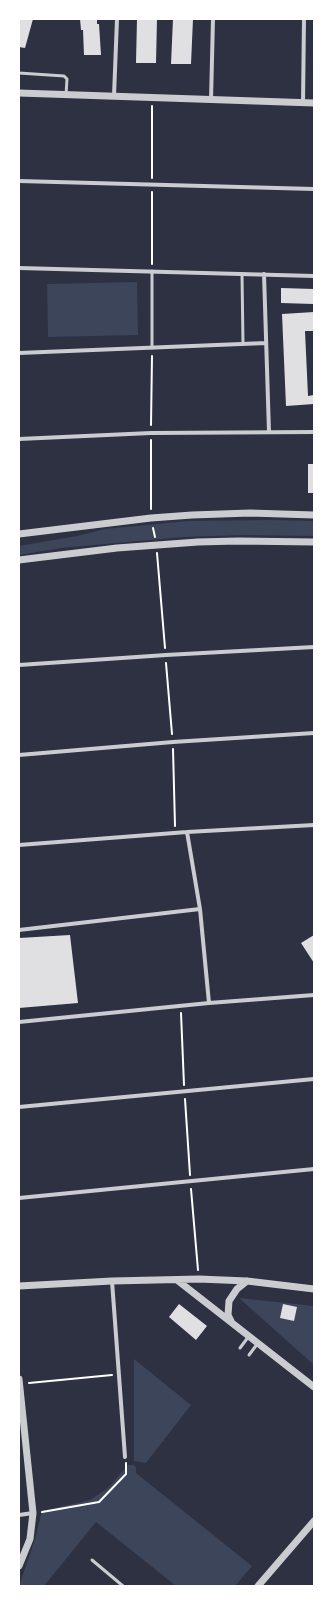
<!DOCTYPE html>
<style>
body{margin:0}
#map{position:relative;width:333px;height:1605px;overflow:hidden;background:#2d3142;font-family:Manrope,sans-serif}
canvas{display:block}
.frame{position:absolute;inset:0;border:20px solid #fff;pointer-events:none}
</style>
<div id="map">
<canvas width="333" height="1605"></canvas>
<div class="frame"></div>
</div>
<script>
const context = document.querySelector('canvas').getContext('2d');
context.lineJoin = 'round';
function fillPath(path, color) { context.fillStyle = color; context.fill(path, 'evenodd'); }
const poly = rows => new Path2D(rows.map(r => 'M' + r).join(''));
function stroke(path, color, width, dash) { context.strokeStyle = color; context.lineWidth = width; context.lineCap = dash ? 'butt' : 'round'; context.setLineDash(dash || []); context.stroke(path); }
fillPath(poly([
 [137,282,138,335,48,337,47,284],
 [271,520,314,521,314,536,244,535,183,537,61,548,19,555,19,546,77,536,105,529,188,521],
 [239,1298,314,1306,314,1365],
 [134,1359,191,1405,146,1463,134,1461],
 [128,1465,134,1465,136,1467,136,1473,252,1566,235,1586,176,1586,96,1522,44,1586,19,1586,35,1539,42,1511,90,1500,108,1488]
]), '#3c4559');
fillPath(poly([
 [19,19,33,19,25,48,19,47],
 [80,19,97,19,97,24,99,24,101,55,84,55,83,30,81,30],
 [137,19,157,19,156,63,136,63],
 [173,19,193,19,191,64,171,64],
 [281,288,314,289,314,304,281,303],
 [314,312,314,331,305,331,308,396,314,395,314,404,286,406,282,314],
 [308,464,314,464,314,493,308,493],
 [70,935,78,1003,19,1008,19,938],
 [314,935,314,963,301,943],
 [179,1304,207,1326,196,1340,169,1317],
 [283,1304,297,1307,294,1321,280,1318]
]), '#e0e0e3');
stroke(poly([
 [152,178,152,106],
 [152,264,152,192],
 [151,425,152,356],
 [151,440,151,509],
 [153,528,155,537],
 [157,553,165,648],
 [166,663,172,734],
 [173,749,175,826],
 [181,1013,184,1085],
 [185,1099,190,1175],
 [191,1189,198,1270],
 [29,1383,112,1375],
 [42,1512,99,1502,126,1474,126,1463]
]), '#fff', 2);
stroke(poly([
 [19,73,64,76,67,79,66,95],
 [242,274,243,344],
 [152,348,152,271],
 [240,1348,249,1336],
 [249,1355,258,1343],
 [92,1560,123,1586]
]), '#caccd0', 3);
stroke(poly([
 [114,96,117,19],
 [211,100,213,19],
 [303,103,304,19],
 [19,181,314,189],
 [19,268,314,276],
 [264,274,269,432],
 [19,353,266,343],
 [19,439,151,433,314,432],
 [19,665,166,655,314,647],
 [19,755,173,742,314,733],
 [187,832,200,909,209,1003],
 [19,845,187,832,314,825],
 [19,930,200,909],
 [19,1022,209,1003,314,995],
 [19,1107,314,1079],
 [19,1198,314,1169],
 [112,1281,125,1457],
 [19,1515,33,1513]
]), '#caccd0', 4);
stroke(poly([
 [19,93,314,103],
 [19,534,151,518,192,515,250,513,314,515],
 [19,560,117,548,198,542,238,541,314,542],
 [177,1280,314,1387],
 [19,1286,112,1281,199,1279,247,1281,314,1289],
 [231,1321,228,1315,229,1301,237,1289,247,1281],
 [19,1379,33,1513,30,1539,19,1566],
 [258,1586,314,1521]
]), '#caccd0', 7);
</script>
